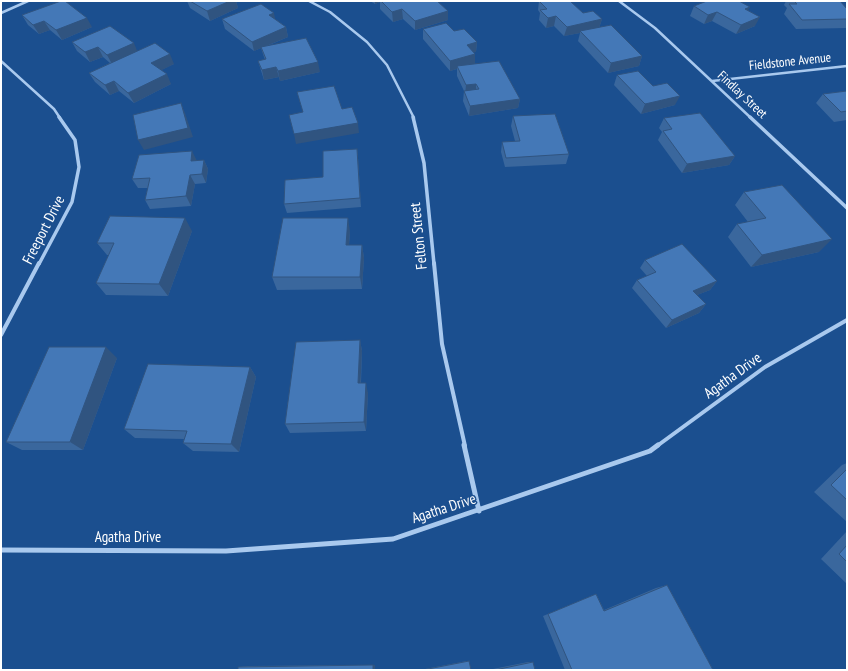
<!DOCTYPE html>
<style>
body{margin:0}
#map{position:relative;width:848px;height:671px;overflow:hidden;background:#1b4f8f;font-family:"PT Sans Narrow",sans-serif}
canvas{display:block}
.frame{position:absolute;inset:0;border:2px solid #fff;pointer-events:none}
</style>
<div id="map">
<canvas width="848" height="671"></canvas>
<div class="frame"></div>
</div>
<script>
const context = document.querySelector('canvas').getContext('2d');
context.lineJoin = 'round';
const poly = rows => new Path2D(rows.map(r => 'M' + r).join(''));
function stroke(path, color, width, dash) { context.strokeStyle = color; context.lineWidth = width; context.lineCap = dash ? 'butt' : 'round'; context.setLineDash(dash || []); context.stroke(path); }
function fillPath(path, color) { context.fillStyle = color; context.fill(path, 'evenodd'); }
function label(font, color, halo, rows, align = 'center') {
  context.font = font + ' "PT Sans Narrow",sans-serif'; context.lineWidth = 3; context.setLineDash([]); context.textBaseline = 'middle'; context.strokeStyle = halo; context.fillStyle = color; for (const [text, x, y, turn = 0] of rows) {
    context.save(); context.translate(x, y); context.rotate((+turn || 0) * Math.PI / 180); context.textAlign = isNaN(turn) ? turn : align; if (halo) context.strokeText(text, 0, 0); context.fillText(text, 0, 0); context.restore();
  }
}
stroke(poly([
 [309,1,330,12,367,42,387,65,414,118],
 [619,1,655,28,751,118],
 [1,13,28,1],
 [1,61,54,109,60,118],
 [712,81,847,66]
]), '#a9c9ee', 2.5);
stroke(poly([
 [413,117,424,163,434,264],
 [750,117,847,208],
 [39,264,72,202,79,167,75,140,59,117]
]), '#a9c9ee', 3.5);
stroke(poly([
 [434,263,442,344,465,446],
 [1,335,39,263],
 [657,446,765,367,847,320]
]), '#a9c9ee', 4);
stroke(poly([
 [464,445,479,511],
 [1,550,226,551,393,539,650,451,658,445]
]), '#a9c9ee', 5);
fillPath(poly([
 [187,1,236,1,238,8,210,21,190,8],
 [370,1,437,1,448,11,448,20,415,30,403,19,393,22,380,9,380,2,375,4],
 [539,1,602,19,599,28,642,56,639,66,608,73,578,41,580,33,564,36,554,26,546,28,539,20,540,13,538,10],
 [786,1,840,1,847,9,847,28,796,29,784,14,787,8,784,5],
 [694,6,748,11,755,26,736,34,712,21,704,24,690,16],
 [22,15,92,27,62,40,50,30,39,34,28,25],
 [222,19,275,19,286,27,288,37,267,46,320,72,280,81,279,77,264,80,258,61,265,60,261,48,254,51,225,29],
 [423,29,454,31,477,42,476,52,474,52,474,64,520,99,518,108,469,116,463,101,464,91,457,76,457,69,450,71,423,39],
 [72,42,137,51,174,64,161,70,171,84,134,103,119,91,110,95,95,82,89,73,110,63,103,57,90,62,77,51],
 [617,75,653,86,675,105,641,114,614,85],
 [847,91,847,120,834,122,816,103,823,94],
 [513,116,569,154,566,164,505,167,501,152,502,142,515,141,511,126],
 [664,118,735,156,729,165,682,173,658,140,662,132,659,128],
 [357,149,358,158,361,207,287,213,284,204,323,177],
 [197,160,204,160,208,169,206,183,195,184,191,206,150,209,145,200,148,188,138,188,132,179],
 [744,192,819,252,751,267,728,237,737,224,748,222,735,205],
 [192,231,168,296,106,295,96,283,109,255,107,255,97,243],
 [350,231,349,245,362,245,364,258,362,289,277,290,272,277],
 [645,260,717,281,710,290,697,295,706,304,699,313,666,328,632,288,637,280,647,276,640,268],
 [360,340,362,351,361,383,368,393,366,431,290,433,285,424],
 [117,358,83,450,22,450,6,442],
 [250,367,256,377,239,452,193,451,183,443,184,439,135,438,124,429],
 [847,463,847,522,814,492,842,465],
 [847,531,847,584,821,559],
 [667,585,713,670,565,670,543,616,596,594,604,610,656,588],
 [467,661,469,661,471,670,420,670],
 [528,662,533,662,535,670,488,670],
 [375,665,375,670,238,670,238,667,247,666]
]), '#3a679d');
fillPath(poly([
 [230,1,236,1,238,8,210,21,207,11],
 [375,1,380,1,380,2,375,4],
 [750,7,745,16,745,9],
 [402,9,403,19,393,22,392,12],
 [448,11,448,20,415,30,415,21],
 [717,12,712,21,704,24,708,15],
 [274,13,276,23,269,15],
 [556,16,554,26,546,28,548,18],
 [760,17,755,26,736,34,741,25],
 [87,18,92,27,62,40,56,30],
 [602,19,599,28,580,31,580,33,564,36,567,27],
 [44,21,50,30,39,34,33,25],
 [286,27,288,37,254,51,252,42],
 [477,42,476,52,466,54,467,45],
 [134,43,138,53,112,64,107,55],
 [98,47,103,57,90,62,85,52],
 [170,54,174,64,156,73,151,63],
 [475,54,475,64,457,66,457,69,450,71,450,61],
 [642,56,639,66,608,73,611,63],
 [318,62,320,72,280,81,278,71],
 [276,67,279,77,264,80,262,70],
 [167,74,171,84,134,103,128,93],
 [114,81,119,91,110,95,105,85],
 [476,84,476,93,465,95,466,85],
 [680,96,675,105,641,114,645,104],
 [520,99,518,108,469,116,470,106],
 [181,103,185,113,193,137,144,150,138,140],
 [358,123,359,133,296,144,294,134],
 [357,149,358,158,361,207,360,198],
 [192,151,197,161,191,161],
 [735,156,729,165,682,173,687,164],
 [204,160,208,169,206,183,202,174],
 [190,175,195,184,191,206,186,196],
 [185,218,192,231,168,296,159,284],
 [348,218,350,231,348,258,346,245],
 [832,239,819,252,751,267,762,255],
 [362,245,364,258,362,289,360,277],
 [717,281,710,290,687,299,693,291],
 [706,304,699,313,666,328,672,320],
 [360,340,362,351,360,393,358,383],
 [106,347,117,358,83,450,70,442],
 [250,367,256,377,239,452,231,444],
 [366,383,368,393,366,431,364,422],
 [373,665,375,665,375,670,373,670]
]), '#305480');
const building = poly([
 [61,1,65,1,87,18,56,30,44,21,33,25,22,15,61,1],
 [190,1,230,1,207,11,190,1],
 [381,1,437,1,448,11,415,21,402,9,392,12,381,1],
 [539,1,570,1,583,13,593,11,602,19,567,27,556,16,548,18,540,10,547,9,539,1],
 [707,1,739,1,750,7,745,9,760,17,741,25,717,12,708,15,694,6,707,1],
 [794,1,840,1,847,9,847,19,802,20,789,4,797,4,794,1],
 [261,4,274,13,269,15,286,27,252,42,222,19,261,4],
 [446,23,454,31,464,29,477,42,467,45,475,54,450,61,423,29,446,23],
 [611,25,642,56,611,63,580,31,611,25],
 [110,26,134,43,107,55,98,47,85,52,72,42,110,26],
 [306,38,318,62,278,71,276,67,262,70,258,61,266,59,261,47,306,38],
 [155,43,170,54,151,63,167,74,128,93,114,81,105,85,89,73,155,43],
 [499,61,520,99,470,106,464,91,479,89,476,84,466,85,457,66,499,61],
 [638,71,653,86,667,83,680,96,645,104,617,75,638,71],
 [334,86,342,109,352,107,358,123,294,134,289,115,303,112,297,92,334,86],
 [847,91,847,111,841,112,823,94,847,91],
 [181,103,188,128,138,140,133,115,181,103],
 [700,113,735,156,687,164,663,131,672,129,664,118,700,113],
 [555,114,569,154,506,158,502,142,520,141,513,116,555,114],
 [357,149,360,198,284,204,285,180,323,177,323,151,357,149],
 [192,151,191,161,204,160,202,174,190,175,186,196,145,200,150,178,132,179,139,155,192,151],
 [782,185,832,239,762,255,737,224,766,218,744,192,782,185],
 [110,216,185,218,159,284,96,283,114,243,97,243,110,216],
 [283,218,348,218,346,245,362,245,360,277,272,277,283,218],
 [682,244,717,281,693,291,706,304,672,320,637,280,656,272,645,260,682,244],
 [360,340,358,383,366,383,364,422,285,424,296,342,360,340],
 [49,347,106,347,70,442,6,442,49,347],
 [148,364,250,367,231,444,183,443,187,431,124,429,148,364],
 [847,469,847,500,831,485,847,469],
 [847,545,847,562,839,554,847,545],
 [667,585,713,670,572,670,548,614,596,594,604,611,667,585],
 [469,661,471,670,423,670,469,661],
 [533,662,535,670,495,670,533,662],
 [373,665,373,670,238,670,238,667,373,665]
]);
fillPath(building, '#4478b7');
stroke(building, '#305480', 1);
label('13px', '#fff', '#1b4f8f', [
 ["Fieldstone Avenue",790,62,-6],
 ["Findlay Street",742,95,43]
]);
label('15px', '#fff', '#1b4f8f', [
 ["Freeport Drive",44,230,-63],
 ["Felton Street",419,236,-96],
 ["Agatha Drive",733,376,-36],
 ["Agatha Drive",444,509,-18],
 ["Agatha Drive",128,538]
]);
</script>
